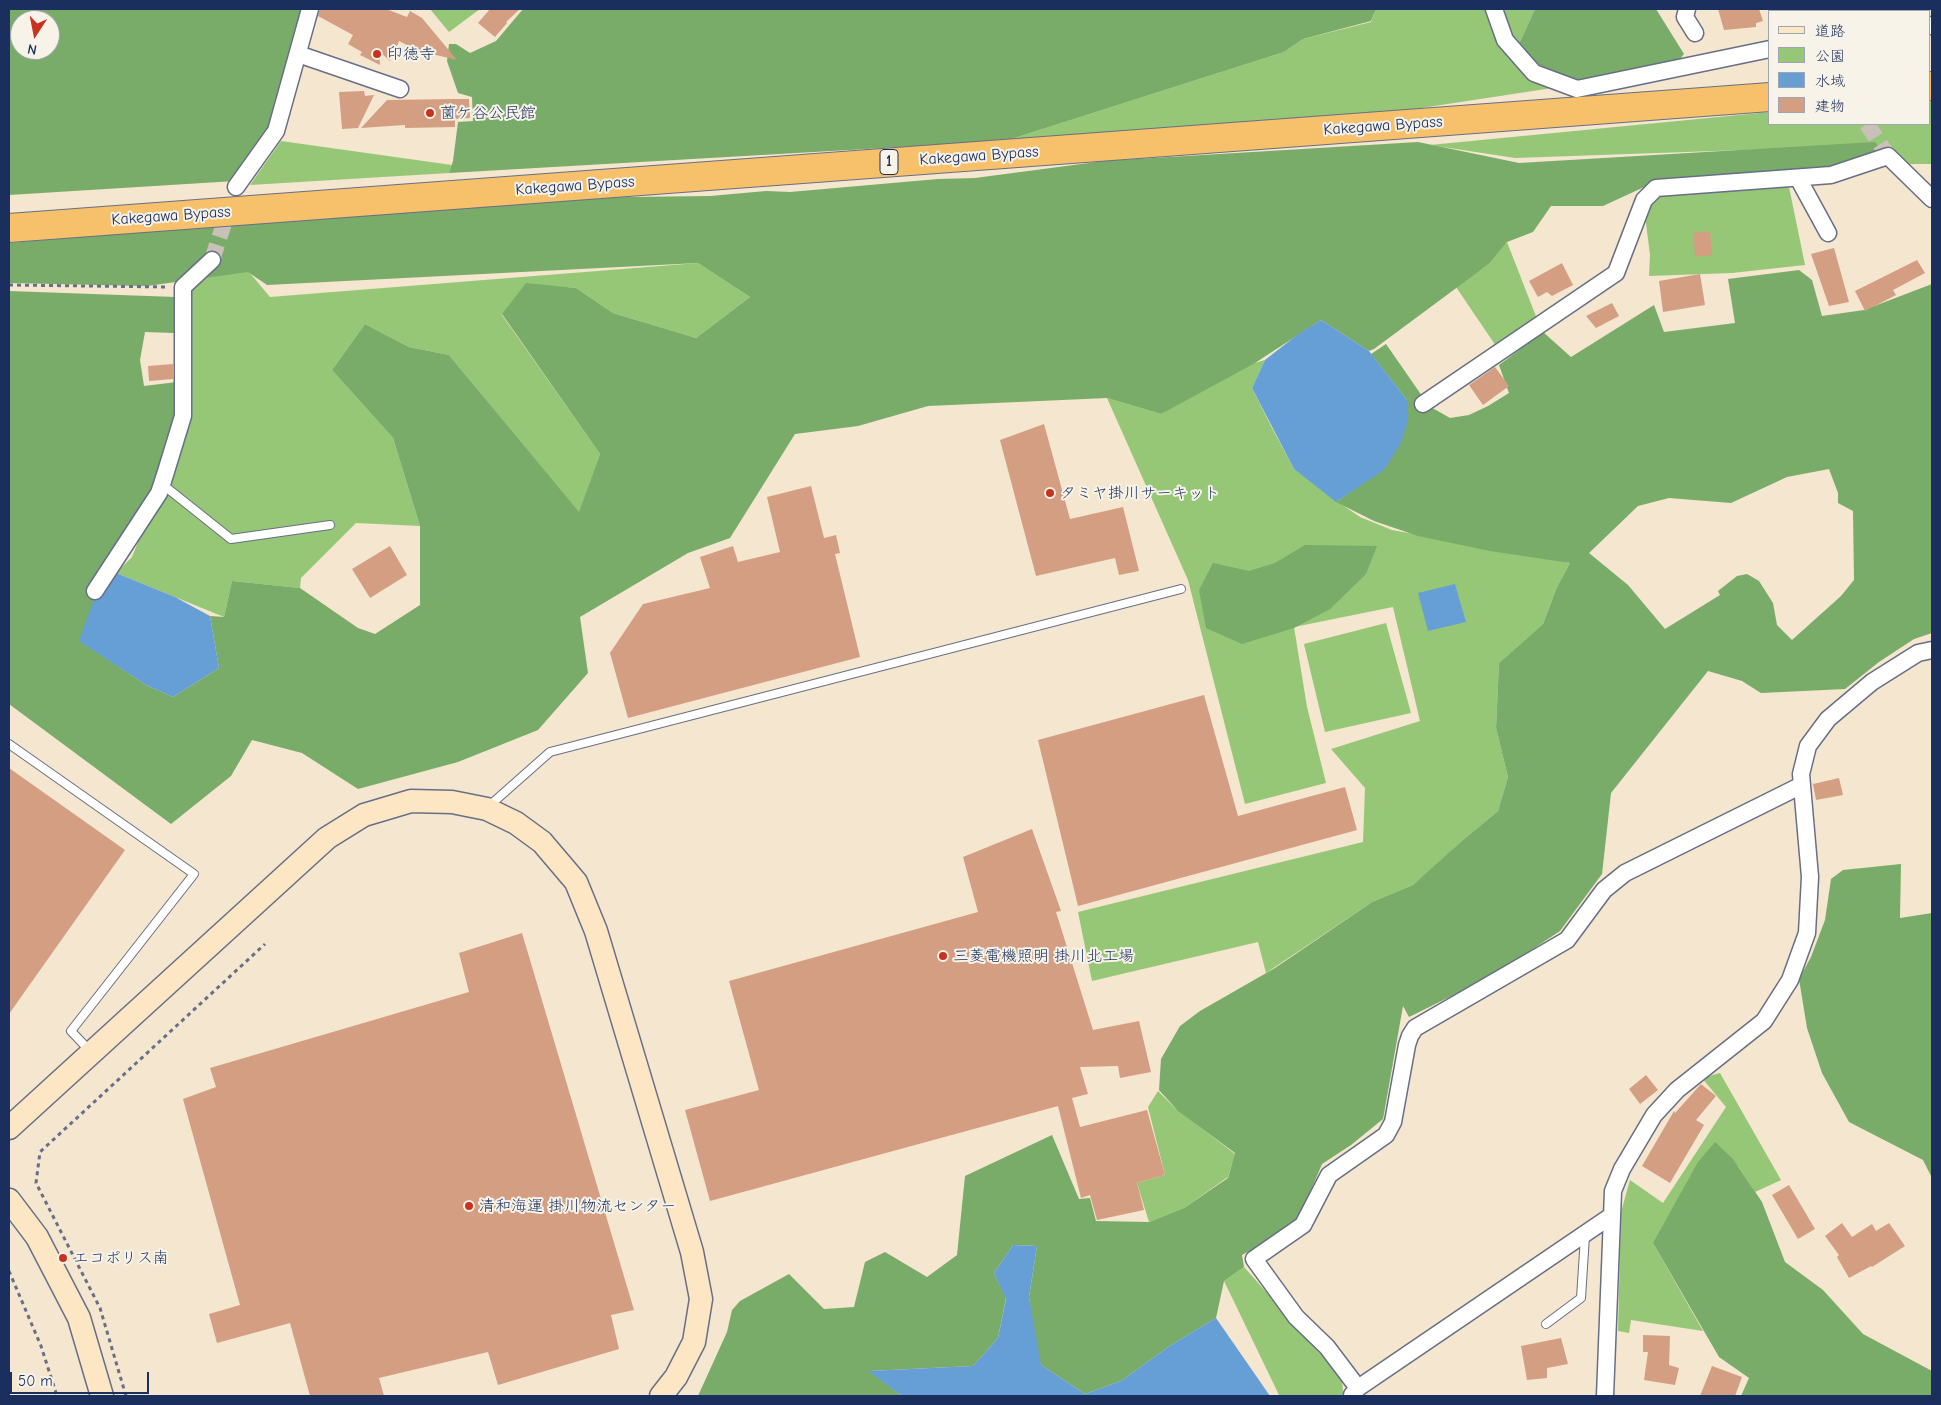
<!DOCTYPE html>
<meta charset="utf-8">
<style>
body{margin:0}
#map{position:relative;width:1941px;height:1405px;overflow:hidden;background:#f4e6cf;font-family:"Comic Neue","Klee One",sans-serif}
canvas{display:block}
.frame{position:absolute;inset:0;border:10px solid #1b2f5e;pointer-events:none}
.legend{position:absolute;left:1768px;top:10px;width:162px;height:115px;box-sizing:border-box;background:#f7f3e8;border:1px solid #9fa5b1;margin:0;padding:6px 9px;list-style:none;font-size:15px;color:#1b2f5e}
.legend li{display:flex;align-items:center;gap:10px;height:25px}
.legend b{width:25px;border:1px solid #9fa5b1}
.north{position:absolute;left:10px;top:10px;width:50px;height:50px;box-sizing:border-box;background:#f7f3e8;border:1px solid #9fa5b1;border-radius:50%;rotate:191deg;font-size:14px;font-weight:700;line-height:20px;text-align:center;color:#1b2f5e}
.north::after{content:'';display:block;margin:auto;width:18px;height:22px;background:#c8321e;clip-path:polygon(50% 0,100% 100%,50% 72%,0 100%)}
.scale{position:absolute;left:10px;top:1372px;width:139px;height:22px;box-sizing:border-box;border:2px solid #1b2f5e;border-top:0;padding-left:6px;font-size:15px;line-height:18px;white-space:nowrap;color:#1b2f5e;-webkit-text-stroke:4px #f7f3e8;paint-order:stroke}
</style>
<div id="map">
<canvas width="1941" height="1405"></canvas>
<div class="frame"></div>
<ul class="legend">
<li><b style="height:6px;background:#fce6c4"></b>道路</li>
<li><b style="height:14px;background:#96c777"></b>公園</li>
<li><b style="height:14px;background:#669fd5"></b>水域</li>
<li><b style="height:14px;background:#d49e82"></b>建物</li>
</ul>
<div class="north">N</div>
<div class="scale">50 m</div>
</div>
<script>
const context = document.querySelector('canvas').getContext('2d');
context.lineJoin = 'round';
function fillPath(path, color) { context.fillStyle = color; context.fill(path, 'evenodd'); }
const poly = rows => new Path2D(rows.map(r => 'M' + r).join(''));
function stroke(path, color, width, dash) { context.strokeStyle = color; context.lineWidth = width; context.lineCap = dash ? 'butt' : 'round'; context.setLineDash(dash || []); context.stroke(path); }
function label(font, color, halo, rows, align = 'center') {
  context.font = font + ' "Comic Neue","Klee One",sans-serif'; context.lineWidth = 4; context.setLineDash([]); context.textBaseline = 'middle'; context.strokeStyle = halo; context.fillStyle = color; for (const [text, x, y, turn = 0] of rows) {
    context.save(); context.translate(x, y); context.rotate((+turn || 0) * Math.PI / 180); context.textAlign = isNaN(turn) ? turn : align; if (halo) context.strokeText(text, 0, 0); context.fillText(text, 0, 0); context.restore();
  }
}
fillPath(poly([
 [430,9,480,9,449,32],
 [1376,9,1535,9,1519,44,1585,83,1343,120,1005,141,1284,52,1303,39,1371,22],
 [1930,101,1932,101,1932,164,1899,164,1885,145,1515,158,1430,145,1770,112,1770,124,1930,124],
 [281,141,452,165,449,173,250,185],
 [1789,187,1805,265,1732,273,1649,276,1650,255,1644,207,1667,193],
 [1507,242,1537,319,1496,346,1456,287,1490,263],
 [222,263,249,272,270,297,698,263,750,297,696,338,613,313,576,288,526,284,502,315,600,454,579,513,449,355,409,347,365,324,332,370,393,438,420,526,356,523,301,578,300,588,232,581,224,617,116,573,132,557,164,478,184,411,183,287],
 [1265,360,1252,388,1271,426,1294,469,1341,504,1360,517,1392,530,1570,563,1557,587,1543,624,1499,663,1496,728,1508,777,1498,811,1463,840,1433,868,1413,885,1372,902,1266,973,1258,942,1092,981,1078,912,1363,842,1365,788,1331,749,1420,721,1393,607,1294,627,1307,707,1326,783,1245,804,1188,580,1107,398,1161,414,1230,370],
 [1386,623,1411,713,1325,732,1304,644],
 [1720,1073,1781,1180,1755,1192,1738,1166,1653,1243,1703,1331,1631,1320,1629,1333,1618,1331,1621,1212,1630,1180,1663,1203,1726,1107,1702,1078],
 [1158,1091,1175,1108,1235,1154,1228,1177,1184,1208,1149,1222,1137,1183,1165,1175,1148,1107],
 [1244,1267,1342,1377,1343,1394,1340,1396,1279,1395,1224,1281]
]), '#96c777');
fillPath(poly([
 [9,9,310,9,274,130,235,181,9,195],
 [20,20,50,20,50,50,20,50],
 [523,9,1376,9,1371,21,1303,39,1284,52,1005,141,449,173,453,161,458,122,473,121,472,97,458,93,447,61,449,44,456,44,470,53,496,41],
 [1535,9,1656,9,1684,54,1680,59,1627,80,1585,83,1530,65,1519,44],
 [1418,142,1519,163,1875,142,1885,154,1830,169,1655,182,1603,206,1551,206,1533,232,1507,242,1490,263,1374,349,1369,351,1321,320,1255,363,1161,414,1107,398,928,406,858,426,795,434,730,538,688,553,580,617,588,673,538,730,458,762,358,789,302,753,252,740,231,776,171,824,9,704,9,291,176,297,174,333,145,332,140,360,144,386,177,382,180,426,159,493,80,641,146,685,173,697,219,668,210,616,224,617,232,581,300,588,358,628,375,634,420,605,420,526,393,438,332,370,365,324,409,347,449,355,579,512,600,454,502,314,526,283,576,288,613,313,696,338,750,297,698,263,267,285,248,272,147,286,9,283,9,243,551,198,710,196,766,191,790,192,938,179,975,178,1104,161],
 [1799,270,1812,280,1822,316,1864,310,1932,284,1932,633,1914,639,1879,662,1845,689,1761,693,1742,681,1708,671,1611,793,1602,874,1560,931,1492,976,1409,1017,1403,1006,1383,1119,1351,1145,1322,1164,1296,1226,1242,1255,1244,1267,1224,1281,1216,1318,1171,1345,1121,1381,1085,1394,1041,1365,1036,1347,1029,1297,1037,1246,1013,1245,994,1273,1006,1298,998,1338,973,1366,869,1371,902,1396,698,1396,727,1332,732,1310,740,1301,789,1274,824,1309,854,1307,865,1262,885,1252,927,1277,957,1255,965,1176,1052,1135,1079,1199,1090,1198,1096,1221,1149,1222,1184,1208,1228,1178,1235,1153,1178,1111,1159,1090,1161,1059,1180,1026,1200,1011,1275,968,1372,902,1413,885,1463,840,1498,811,1508,777,1496,728,1499,663,1543,624,1557,587,1570,563,1490,551,1418,536,1374,521,1336,502,1378,473,1407,400,1371,354,1386,344,1429,406,1450,418,1469,415,1488,406,1509,393,1499,365,1543,332,1571,357,1654,305,1664,332,1735,323,1728,279],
 [1829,469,1838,493,1838,503,1853,511,1854,580,1841,596,1792,640,1777,625,1773,603,1759,581,1747,574,1737,576,1718,591,1720,595,1665,629,1628,585,1589,553,1638,506,1669,498,1731,503,1787,477],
 [1305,545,1377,546,1366,574,1330,609,1294,628,1242,644,1206,628,1199,590,1213,563,1249,571,1275,563],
 [1901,864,1900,918,1932,913,1932,1178,1923,1160,1849,1122,1822,1073,1807,1028,1799,979,1811,957,1825,920,1831,879,1843,870],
 [1715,1142,1733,1159,1762,1202,1785,1262,1823,1290,1863,1334,1932,1371,1932,1396,1741,1396,1749,1378,1719,1357,1653,1243,1698,1162]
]), '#78ac68');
fillPath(poly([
 [1321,320,1369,351,1407,400,1408,420,1401,443,1384,470,1336,502,1294,469,1252,388,1265,360,1297,335],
 [116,573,175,597,210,616,219,668,173,697,146,685,79,641,93,602],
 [1455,584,1466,622,1428,631,1418,593],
 [1013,1245,1037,1246,1029,1297,1041,1365,1085,1394,1121,1381,1171,1345,1216,1318,1270,1396,902,1396,868,1371,973,1366,998,1338,1006,1299,994,1273]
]), '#669fd5');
fillPath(poly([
 [320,9,386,9,407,17,410,11,422,18,457,60,419,51,399,41,397,46,394,45,396,47,390,61,379,51,380,65,360,55,362,52,348,44,353,35,318,16],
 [490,9,520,9,506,22,507,23,495,37,478,23],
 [1718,9,1759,9,1763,21,1756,23,1756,27,1724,30],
 [364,91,365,96,374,95,358,128,342,129,339,92],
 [455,99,469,99,470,118,455,119,455,127,405,128,405,125,361,128,387,100],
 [1710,231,1712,255,1695,257,1693,233],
 [1834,248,1849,302,1829,306,1811,254],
 [1917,260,1925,273,1893,290,1896,295,1865,311,1855,291],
 [1562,263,1573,285,1552,296,1547,292,1538,297,1529,281],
 [1700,274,1705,305,1663,312,1659,281],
 [1612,303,1619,316,1596,328,1586,316],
 [173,364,173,379,149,381,148,366],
 [1495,367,1509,386,1483,405,1469,385],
 [1044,424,1070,519,1123,507,1139,571,1119,575,1115,558,1036,576,1000,440],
 [811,486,824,538,836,535,840,553,835,554,860,657,628,718,610,653,643,604,710,588,700,557,733,546,738,562,780,552,767,497],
 [390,546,407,575,370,598,352,569],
 [1204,695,1238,816,1345,787,1357,830,1078,906,1038,740],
 [9,768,125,850,9,1014],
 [1839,778,1843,795,1816,800,1813,784],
 [1032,829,1061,911,1056,912,1093,1030,1139,1021,1151,1072,1120,1078,1118,1066,1080,1067,1088,1094,1072,1098,1080,1127,1147,1110,1165,1175,1137,1183,1144,1210,1097,1220,1090,1195,1081,1198,1058,1106,710,1201,685,1110,759,1090,729,981,978,912,963,857],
 [522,933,634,1310,611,1315,619,1349,498,1385,488,1352,379,1378,384,1396,310,1396,290,1323,217,1343,209,1314,240,1305,183,1099,216,1087,210,1068,469,992,459,953],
 [1646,1075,1658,1090,1640,1104,1629,1089],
 [1701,1084,1716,1096,1696,1120,1704,1125,1670,1183,1642,1166,1674,1111,1675,1113],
 [1789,1185,1815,1229,1798,1239,1772,1195],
 [1842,1223,1852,1237,1872,1224,1876,1231,1889,1223,1905,1246,1872,1267,1871,1266,1849,1278,1837,1257,1839,1255,1825,1236],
 [1643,1335,1670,1336,1669,1365,1679,1368,1675,1385,1644,1380,1648,1352,1643,1352],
 [1561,1338,1568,1364,1547,1368,1547,1378,1527,1380,1521,1346],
 [1712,1366,1742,1377,1735,1396,1700,1396]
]), '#d49e82');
stroke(poly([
 [1867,124,1888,156],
 [212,260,236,187]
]), '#c9c1b8', 16, [16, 8]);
const lane = poly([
 [162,484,231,539,330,525],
 [9,744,194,874,71,1031,90,1051],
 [489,806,550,752,1181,589],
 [1546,1324,1581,1298,1585,1236]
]);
const street = poly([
 [1494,9,1505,40,1534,73,1577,89,1770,49],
 [1687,9,1685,17,1695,33],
 [1792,9,1793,11],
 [1930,26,1932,25],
 [298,54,400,89],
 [1798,178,1828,233],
 [236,187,276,131,310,9],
 [1423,404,1616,273,1644,200,1656,188,1831,175,1888,156,1932,199],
 [95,591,159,493,164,478,183,416,183,287,212,260],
 [1358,1388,1327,1347,1296,1317,1254,1259,1303,1225,1329,1175,1386,1135,1393,1122,1407,1045,1410,1036,1415,1028,1567,940,1604,890,1625,873,1802,785],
 [1352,1395,1358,1388,1611,1216],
 [1605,1396,1613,1191,1622,1169,1654,1115,1677,1090,1764,1021,1790,980,1807,933,1810,877,1801,774,1808,746,1828,719,1872,682,1918,653,1932,650]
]);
const secondary = poly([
 [9,1128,327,838,364,815,411,801,452,802,487,809,516,823,542,842,576,882,596,931,692,1252,701,1299,694,1342,676,1377,661,1396],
 [9,1200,37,1237,79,1318,102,1396]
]);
const highway = poly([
 [1930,86,1932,86],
 [9,228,1770,97]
]);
stroke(lane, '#676f86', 10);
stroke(street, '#676f86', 19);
stroke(secondary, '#676f86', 25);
stroke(highway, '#676f86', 30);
stroke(poly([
 [9,285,167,287],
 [9,1271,41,1346,57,1396],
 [126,1396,100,1308,36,1183,40,1152,265,944]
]), '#676f86', 3, [4, 4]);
stroke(lane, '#fff', 8);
stroke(street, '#fff', 16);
stroke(secondary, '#fce6c4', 22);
stroke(highway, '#f7c06b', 28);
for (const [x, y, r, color] of [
 [377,54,5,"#c8321e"],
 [430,113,5,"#c8321e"],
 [1050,493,5,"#c8321e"],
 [943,956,5,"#c8321e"],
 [469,1206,5,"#c8321e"],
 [63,1258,5,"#c8321e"]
]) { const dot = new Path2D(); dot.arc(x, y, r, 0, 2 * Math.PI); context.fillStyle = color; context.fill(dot); stroke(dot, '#f7f3e8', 2); }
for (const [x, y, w] of [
 [889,162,18]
]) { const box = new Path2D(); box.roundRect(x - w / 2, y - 12.5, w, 25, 4); context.fillStyle = '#f7f3e8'; context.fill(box); stroke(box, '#1b2f5e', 1); }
label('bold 15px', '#1b2f5e', null, [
 ["1",889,162]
]);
label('16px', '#1b2f5e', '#f7f3e8', [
 ["印徳寺",387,54],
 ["薗ケ谷公民館",440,113],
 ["タミヤ掛川サーキット",1060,493],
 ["三菱電機照明 掛川北工場",953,956],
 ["清和海運 掛川物流センター",479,1206],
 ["エコポリス南",73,1258]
], 'left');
label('16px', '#1b2f5e', '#f7f3e8', [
 ["Kakegawa Bypass",1383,126,-4],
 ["Kakegawa Bypass",979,156,-4],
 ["Kakegawa Bypass",575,186,-4],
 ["Kakegawa Bypass",171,216,-4]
]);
</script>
